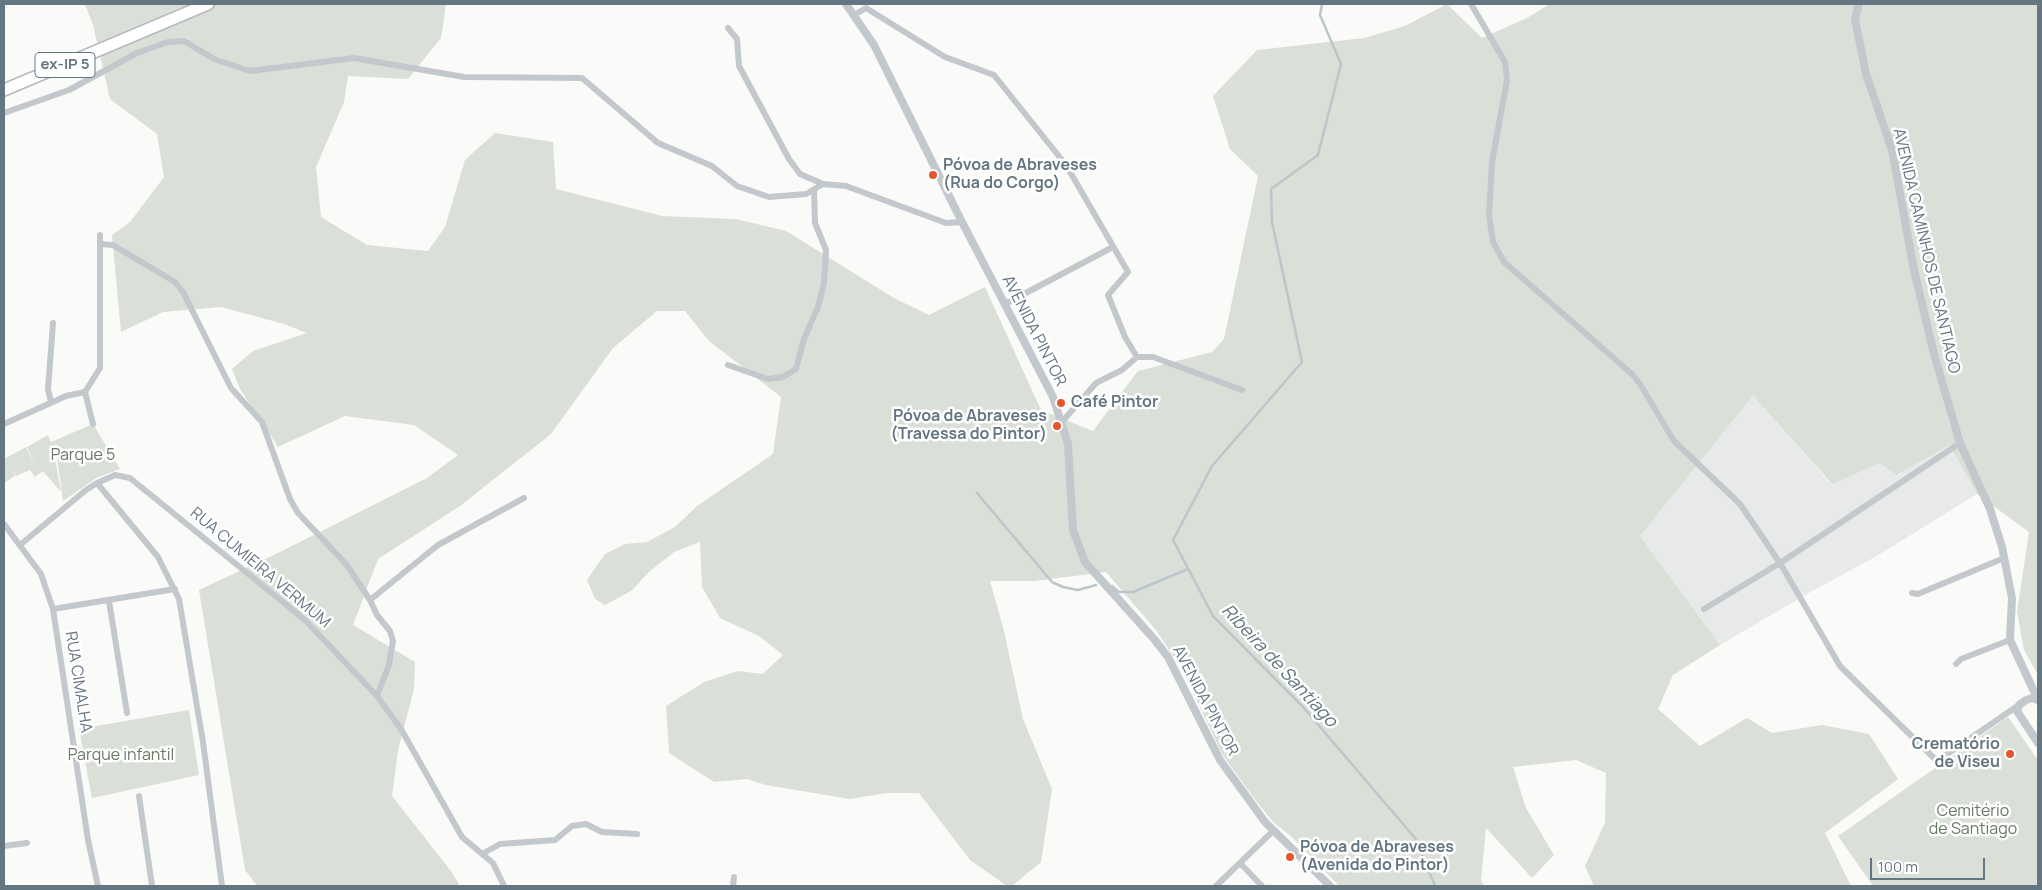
<!DOCTYPE html>
<meta charset="utf-8">
<style>
body{margin:0}
#map{position:relative;width:2042px;height:890px;overflow:hidden;background:#fafaf8;font-family:Manrope,sans-serif}
canvas{display:block}
.frame{position:absolute;inset:0;border:5px solid #657683;pointer-events:none}
.scale{position:absolute;left:1870px;top:858px;width:115px;height:22px;box-sizing:border-box;border:2px solid #657683;border-top:0;padding-left:6px;font-size:15px;line-height:18px;white-space:nowrap;color:#657683;-webkit-text-stroke:4px #fff;paint-order:stroke}
</style>
<div id="map">
<canvas width="2042" height="890"></canvas>
<div class="frame"></div>
<div class="scale">100 m</div>
</div>
<script>
const context = document.querySelector('canvas').getContext('2d');
context.lineJoin = 'round';
function fillPath(path, color) { context.fillStyle = color; context.fill(path, 'evenodd'); }
const poly = rows => new Path2D(rows.map(r => 'M' + r).join(''));
function stroke(path, color, width, dash) { context.strokeStyle = color; context.lineWidth = width; context.lineCap = dash ? 'butt' : 'round'; context.setLineDash(dash || []); context.stroke(path); }
function label(font, color, halo, rows, align = 'center') {
  context.font = font + ' Manrope,sans-serif'; context.lineWidth = 5; context.setLineDash([]); context.textBaseline = 'middle'; context.strokeStyle = halo; context.fillStyle = color; for (const [text, x, y, turn = 0] of rows) {
    context.save(); context.translate(x, y); context.rotate((+turn || 0) * Math.PI / 180); context.textAlign = isNaN(turn) ? turn : align; if (halo) context.strokeText(text, 0, 0); context.fillText(text, 0, 0); context.restore();
  }
}
fillPath(poly([
 [1753,396,1831,484,1880,462,1898,475,1948,444,1977,494,1875,557,1807,594,1720,645,1640,536]
]), '#e8e9e9');
fillPath(poly([
 [85,4,446,4,441,38,408,79,348,76,344,102,316,167,321,217,367,245,428,251,445,227,465,160,495,133,553,142,556,189,662,216,736,219,786,231,894,298,929,315,985,287,1041,410,1093,431,1138,371,1212,352,1224,339,1258,176,1230,149,1213,96,1257,50,1364,38,1405,26,1447,4,1482,38,1527,18,1550,4,2038,4,2038,675,2024,650,2017,612,2029,532,1977,494,1949,445,1897,475,1880,463,1832,484,1753,396,1640,536,1720,645,1673,675,1658,709,1700,746,1747,718,1772,733,1822,725,1869,734,1898,779,1825,833,1851,886,1594,886,1585,866,1605,823,1606,773,1576,760,1513,767,1526,808,1554,855,1532,878,1486,828,1481,880,1484,886,1339,886,1292,837,1273,822,1253,797,1222,754,1183,671,1156,630,1106,572,1034,581,990,581,1004,631,1023,719,1052,789,1041,862,1012,886,1007,886,970,860,919,793,887,793,850,799,766,785,747,779,714,782,669,753,666,706,704,682,738,671,763,674,783,655,759,636,720,618,702,587,700,542,674,552,650,571,631,591,605,605,595,599,587,580,605,554,625,544,647,542,675,527,697,506,773,454,781,397,709,341,685,311,657,311,613,348,551,434,460,506,378,559,353,625,415,662,414,689,398,750,392,796,451,871,460,886,257,886,245,870,199,590,276,554,427,478,458,455,414,425,345,416,278,447,240,389,232,369,253,351,307,333,284,324,221,307,163,312,121,332,112,235,130,222,164,177,157,134,110,99,93,25],
 [93,424,120,469,96,478,63,501,57,458,55,458,61,492,43,471,35,477,30,470,16,476,12,470,15,476,4,483,4,459,26,447,36,467,27,447,48,435,51,442],
 [189,710,199,775,92,798,79,729],
 [2008,717,2038,760,2038,886,1873,886,1838,836]
]), '#dadfd7');
stroke(poly([
 [1322,4,1320,15,1341,64,1318,155,1271,189,1272,222,1302,362,1212,466,1173,540,1213,616,1303,707,1415,838,1435,886],
 [977,493,1052,582,1063,587,1078,590,1096,585],
 [1112,586,1119,592,1133,592,1188,569]
]), '#bbc7cb', 2.5);
const trunk = poly([
 [4,90,208,4]
]);
stroke(trunk, '#b4b9bd', 14);
stroke(poly([
 [1471,4,1505,62,1507,80,1492,162,1489,215,1493,242,1504,262,1633,375,1640,384,1674,441,1740,504,1780,563,1840,666,1937,761,2019,705],
 [854,15,866,8,945,57,994,75,1066,165,1128,272,1108,295,1125,337,1137,357],
 [728,28,737,39,739,66,789,159,800,174,823,184],
 [4,113,69,90,137,53,168,42,184,41,214,59,250,71,354,58,464,77,582,78,658,143,712,166,737,186,769,197,806,194,823,184,846,186,946,223,962,222],
 [100,244,113,245,175,282,183,292,231,388,262,422,290,499,298,513,346,564,370,600,377,615,390,631,393,641,389,665,377,696],
 [1005,304,1113,247],
 [728,365,768,379,783,377,796,369,804,339,818,307,824,283,826,250,815,223,814,190],
 [85,392,100,368,100,235],
 [85,392,93,424],
 [51,402,48,389,53,323],
 [1062,422,1096,383,1122,370,1137,357,1153,357,1242,390],
 [4,424,66,396,85,392],
 [97,483,158,557,179,599,203,742,222,886],
 [4,524,41,574,53,609,88,840,98,886],
 [20,545,86,490,97,483,115,475,130,478,305,620,377,696,401,729,462,837,493,863,504,886],
 [1912,593,1918,594,2004,558],
 [370,600,438,545,524,498],
 [109,601,127,713],
 [53,609,175,589],
 [1704,609,1780,563,1960,443],
 [1956,664,1961,659,2010,640],
 [139,796,152,886],
 [4,846,27,843],
 [482,854,500,844,555,840,572,826,586,824,602,832,637,834],
 [1240,863,1262,886],
 [733,886,734,877],
 [1216,886,1273,831]
]), '#c3c8cc', 6);
stroke(poly([
 [846,4,874,45,962,222,1053,397,1068,444,1073,530,1085,562,1154,639,1168,657,1220,760,1265,822,1330,886],
 [1859,4,1855,19,1866,74,1892,150,1914,270,1934,354,1960,443,1990,509,2002,547,2012,598,2010,640,2038,700],
 [2038,700,2032,698,2026,700,2019,705,2017,711,2038,743]
]), '#c3c8cc', 8);
stroke(trunk, '#fff', 11);
for (const [x, y, r, color] of [
 [933,175,5,"#e4572e"],
 [1061,403,5,"#e4572e"],
 [1057,426,5,"#e4572e"],
 [2010,754,5,"#e4572e"],
 [1290,857,5,"#e4572e"]
]) { const dot = new Path2D(); dot.arc(x, y, r, 0, 2 * Math.PI); context.fillStyle = color; context.fill(dot); stroke(dot, '#fff', 2); }
for (const [x, y, w] of [
 [65,65,60]
]) { const box = new Path2D(); box.roundRect(x - w / 2, y - 12.5, w, 25, 4); context.fillStyle = '#fff'; context.fill(box); stroke(box, '#657683', 1); }
label('bold 15px', '#657683', null, [
 ["ex-IP 5",65,65]
]);
label('bold 16px', '#657683', '#fff', [
 ["Póvoa de Abraveses",943,166],
 ["(Rua do Corgo)",943,184],
 ["Café Pintor",1071,403],
 ["Póvoa de Abraveses",1047,417,"right"],
 ["(Travessa do Pintor)",1047,435,"right"],
 ["Crematório",2000,745,"right"],
 ["de Viseu",2000,763,"right"],
 ["Póvoa de Abraveses",1300,848],
 ["(Avenida do Pintor)",1300,866]
], 'left');
label('16px', '#657683', '#fff', [
 ["AVENIDA CAMINHOS DE SANTIAGO",1926,251,77],
 ["AVENIDA PINTOR",1034,331,63],
 ["RUA CUMIEIRA VERMUM",260,568,40],
 ["RUA CIMALHA",78,682,81],
 ["AVENIDA PINTOR",1205,701,62]
]);
label('16px', '#687a64', '#fff', [
 ["Parque 5",83,456],
 ["Parque infantil",121,756],
 ["Cemitério",1973,812],
 ["de Santiago",1973,830]
]);
label('italic 18px', '#60757c', '#fff', [
 ["Ribeira de Santiago",1279,666,47]
]);
</script>
